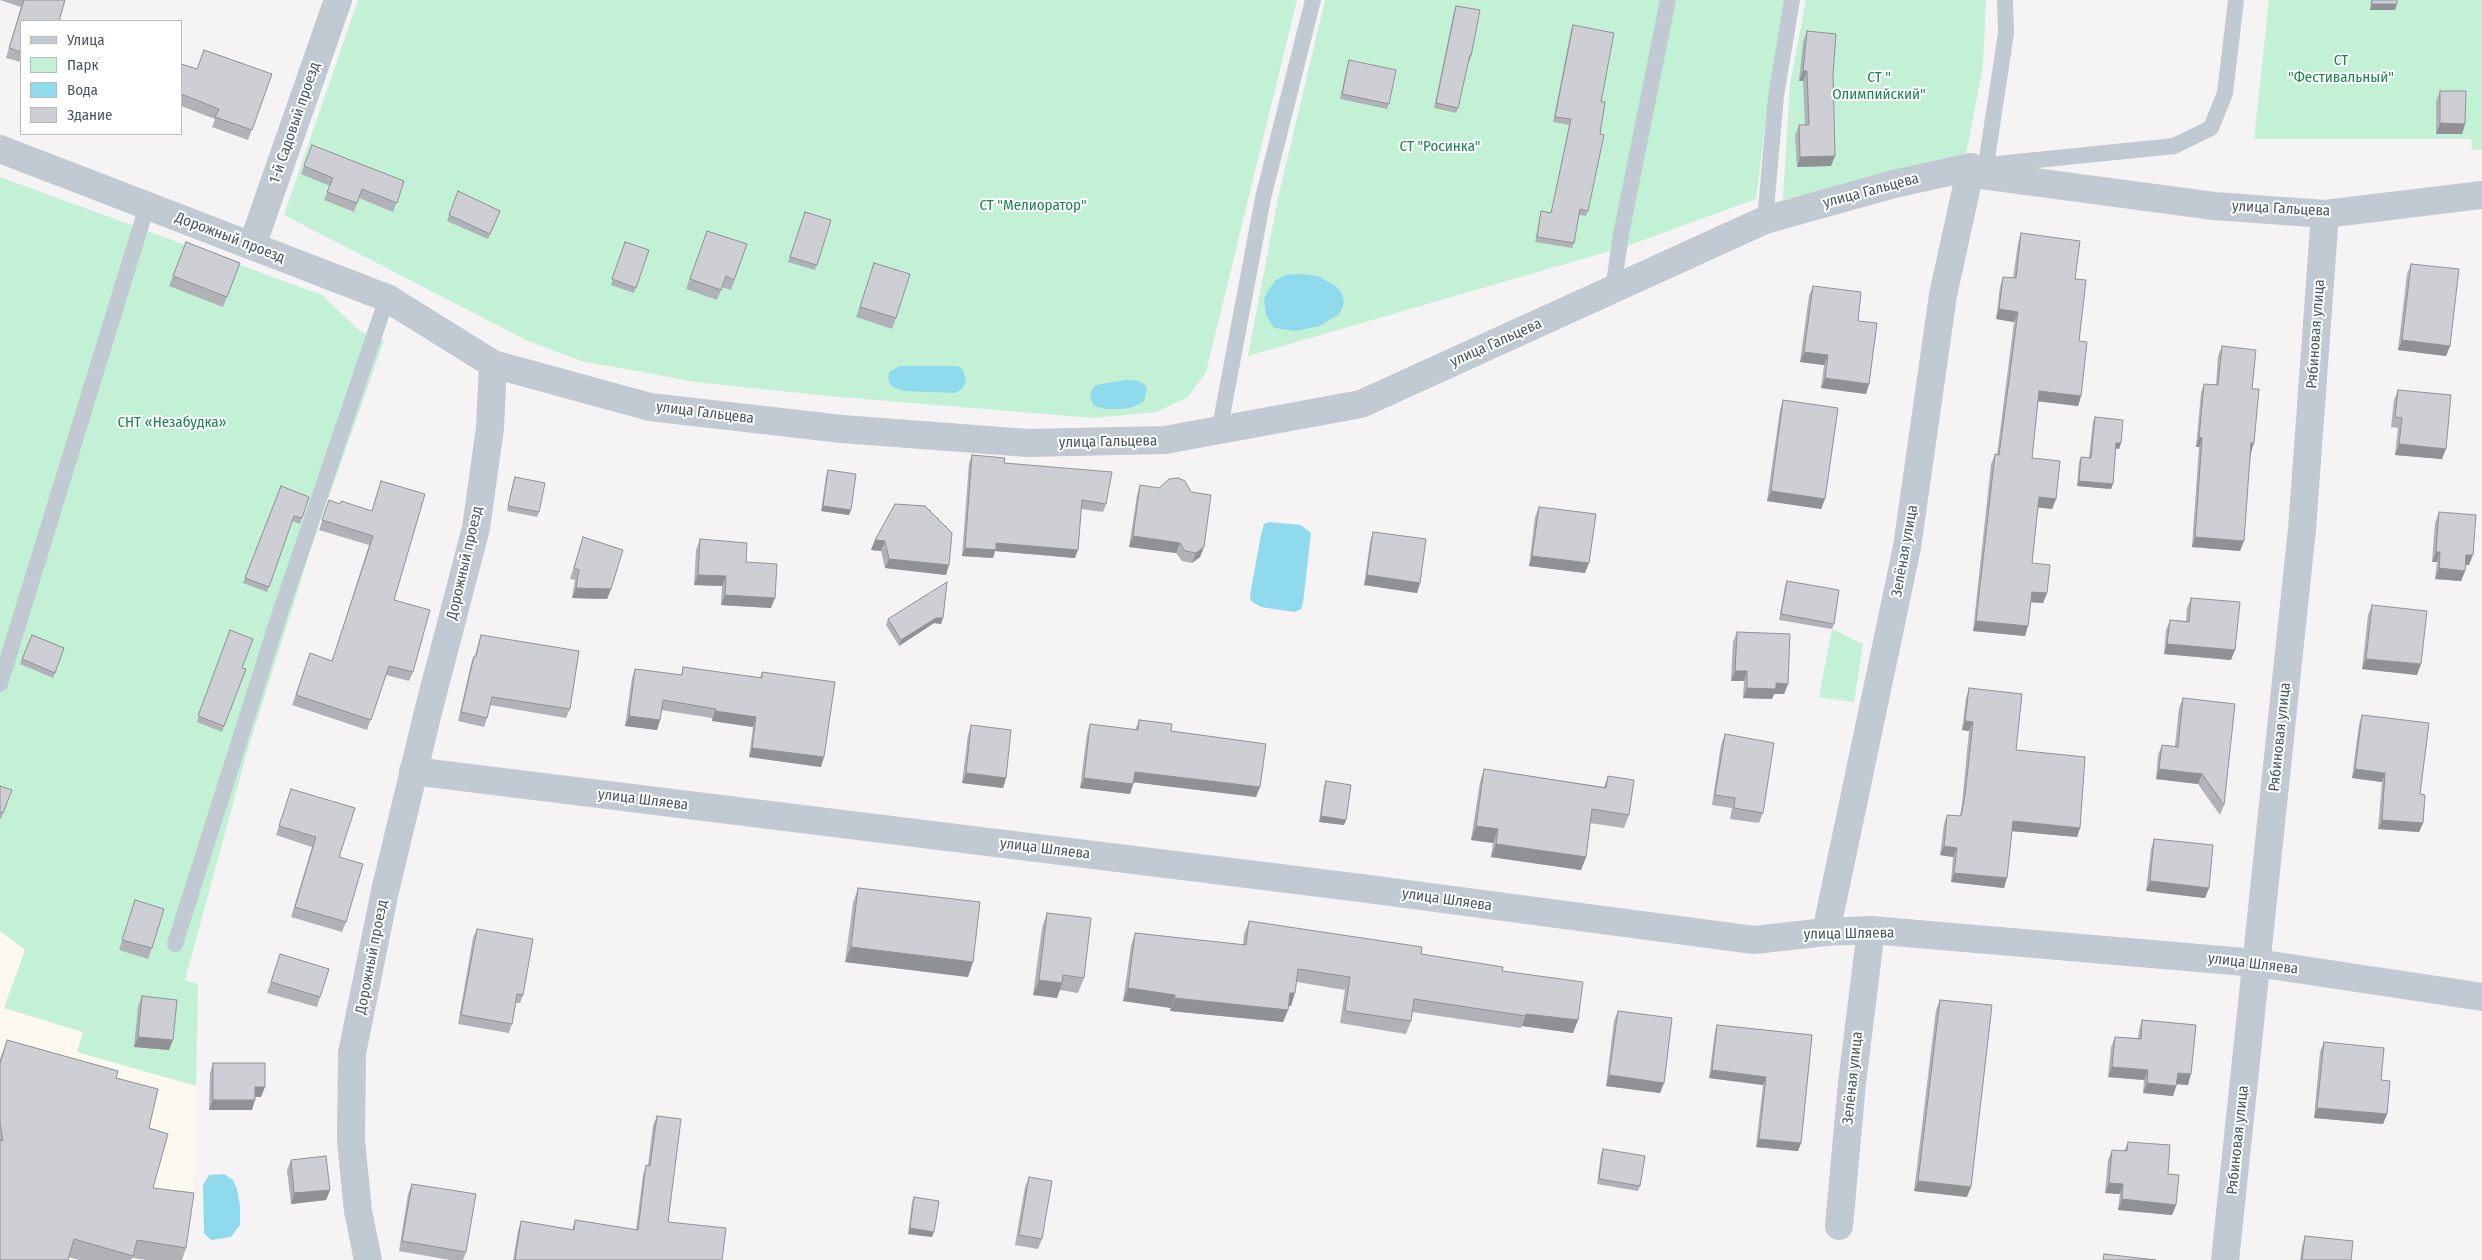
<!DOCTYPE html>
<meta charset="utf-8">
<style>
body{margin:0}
#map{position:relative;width:2482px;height:1260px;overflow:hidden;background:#f5f3f3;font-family:"Fira Sans Condensed",sans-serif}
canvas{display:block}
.legend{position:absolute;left:20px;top:20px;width:162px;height:115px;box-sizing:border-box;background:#fff;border:1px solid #b7bbc0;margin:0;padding:6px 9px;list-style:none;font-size:15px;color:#4a5661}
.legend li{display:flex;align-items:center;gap:10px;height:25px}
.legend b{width:25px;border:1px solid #b7bbc0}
</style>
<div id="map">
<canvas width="2482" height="1260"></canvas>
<ul class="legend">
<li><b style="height:6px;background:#c1cad2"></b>Улица</li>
<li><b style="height:14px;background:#c3f1d5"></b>Парк</li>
<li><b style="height:14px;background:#90daee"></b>Вода</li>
<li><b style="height:14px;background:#cdcfd5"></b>Здание</li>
</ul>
</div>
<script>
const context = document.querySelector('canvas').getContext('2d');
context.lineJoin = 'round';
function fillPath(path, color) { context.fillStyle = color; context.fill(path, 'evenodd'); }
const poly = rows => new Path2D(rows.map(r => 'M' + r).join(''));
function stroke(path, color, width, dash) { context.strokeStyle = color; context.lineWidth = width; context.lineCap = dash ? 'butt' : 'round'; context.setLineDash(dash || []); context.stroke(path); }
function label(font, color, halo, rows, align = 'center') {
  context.font = font + ' "Fira Sans Condensed",sans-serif'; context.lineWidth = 4; context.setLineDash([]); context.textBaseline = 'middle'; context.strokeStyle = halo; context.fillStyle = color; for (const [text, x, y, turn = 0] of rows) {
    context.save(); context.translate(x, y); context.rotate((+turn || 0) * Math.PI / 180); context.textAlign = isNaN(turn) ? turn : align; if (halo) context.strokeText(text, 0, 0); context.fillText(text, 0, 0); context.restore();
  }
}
fillPath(poly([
 [0,931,25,950,5,1009,83,1032,78,1052,196,1086,197,1154,186,1260,0,1260]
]), '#fdf9ef');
fillPath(poly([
 [358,0,1297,0,1206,372,1188,397,1156,412,1094,418,828,396,696,382,582,361,528,341,284,215],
 [1325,0,1785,0,1768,103,1756,199,1627,246,1248,356,1278,198],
 [1806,0,1986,0,1983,66,1966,154,1783,200,1790,84],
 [2269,0,2482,0,2482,150,2472,150,2471,139,2254,139],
 [0,177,322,295,361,332,384,341,315,536,247,752,185,980,198,984,196,1086,77,1052,83,1032,4,1008,25,950,0,931],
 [1832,629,1863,644,1854,702,1819,697]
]), '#c3f1d5');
fillPath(poly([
 [1301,274,1318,276,1337,287,1342,294,1344,302,1342,309,1338,315,1319,326,1296,331,1274,328,1266,315,1264,300,1267,292,1276,280,1285,275],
 [900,366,958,366,963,370,966,382,962,389,955,393,903,391,891,386,888,379,889,372],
 [1126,380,1138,381,1144,384,1147,389,1144,401,1133,407,1123,409,1104,409,1093,405,1090,395,1092,389,1096,385],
 [1269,522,1301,525,1311,533,1303,603,1301,609,1295,612,1261,607,1251,601,1250,595,1261,535,1264,524],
 [224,1174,233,1180,237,1189,240,1205,240,1225,231,1237,211,1240,204,1233,203,1185,209,1175]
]), '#90daee');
stroke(poly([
 [1986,165,2006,33,2005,0],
 [1978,166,2174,146,2211,128,2225,93,2236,0],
 [1765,220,1776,96,1792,0],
 [1613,290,1621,234,1668,0],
 [1219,432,1263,198,1313,0],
 [0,684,147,206],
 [175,944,278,619,387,298]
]), '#c1cad2', 16);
stroke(poly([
 [0,149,387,298,493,364,490,428,476,528,429,708,385,891,352,1053,351,1141,358,1211,368,1260],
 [252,246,338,0],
 [493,364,650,407,842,429,1028,443,1165,440,1361,404,1765,220,1894,184,1971,167,1974,174,2214,206,2325,214,2482,195],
 [413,771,1361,888,1754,940,1826,932,1871,930,2257,963,2482,997],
 [1826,932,1907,547,1943,295,1971,167],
 [1839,1226,1852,1083,1871,930],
 [2225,1260,2302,529,2325,214]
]), '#c1cad2', 28);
fillPath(poly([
 [0,0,65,0,21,21,21,62,6,58,21,7],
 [2371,0,2397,0,2395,10,2370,10],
 [1456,6,1471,56,1470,61,1468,61,1458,108,1456,113,1434,108,1454,11],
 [1573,25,1601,102,1588,211,1586,216,1579,215,1574,243,1572,248,1535,242,1540,216,1541,211,1551,213,1569,125,1553,122,1571,30],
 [1807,31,1833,74,1831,166,1797,167,1795,136,1799,125,1805,125,1803,81,1799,81,1803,42],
 [1349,60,1389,104,1387,109,1340,99,1347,66],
 [181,64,197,69,272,74,248,140,212,127,215,119,181,106],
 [2440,91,2465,124,2462,134,2436,134,2436,101],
 [312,145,404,181,393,212,359,198,354,212,324,200,330,186,301,174],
 [458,191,498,216,488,239,447,221],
 [805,212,831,220,815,270,788,262],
 [707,231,747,244,731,290,722,287,717,300,686,289],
 [2021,233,2075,279,2081,396,2078,406,2038,401,2032,458,2056,499,2052,509,2038,507,2032,563,2047,593,2043,603,2031,602,2025,636,1973,631,1991,464,1995,454,1997,455,2014,322,1996,319,2000,287,2003,277,2013,278,2018,243],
 [186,242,240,263,223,307,169,286],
 [625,242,649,250,634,293,611,285],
 [874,263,896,318,892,329,856,317],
 [2411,264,2450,346,2446,356,2398,350,2407,274],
 [1813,286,1858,321,1869,384,1866,394,1821,388,1824,365,1800,362,1809,296],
 [2222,346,2252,389,2251,453,2240,551,2192,547,2199,447,2196,447,2201,393,2204,384,2216,385,2218,356],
 [2398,390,2442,459,2395,455,2398,428,2391,427,2394,400],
 [1783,400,1825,499,1821,509,1767,501,1780,410],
 [2095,417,2121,443,2119,449,2116,448,2111,489,2077,486,2079,462,2081,457,2089,457,2093,422],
 [972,455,1004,463,1106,504,1103,512,1081,509,1075,558,995,551,993,558,962,556,969,463],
 [828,470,849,515,821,511,826,476],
 [515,477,539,512,537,517,507,511,513,482],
 [381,481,394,600,413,672,409,681,386,675,367,730,292,705,310,653,332,661,369,545,319,530,329,500,340,504,372,511],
 [1140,485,1204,547,1200,557,1192,563,1182,561,1176,553,1129,547,1137,495],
 [281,486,309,497,300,524,292,521,267,592,243,583],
 [895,504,946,575,885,568,881,551,871,550,875,540],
 [1539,507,1585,573,1529,566,1535,517],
 [2439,512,2469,565,2465,565,2465,571,2461,581,2435,579,2437,562,2432,562,2435,523],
 [1373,532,1420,583,1417,593,1364,585,1370,542],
 [583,537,611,589,607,599,572,598,575,580,570,579],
 [700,539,746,562,771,608,721,605,722,586,694,585,696,550],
 [1787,581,1834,624,1832,629,1779,620,1785,586],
 [2191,598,2231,660,2164,654,2166,630,2170,620,2186,621,2187,608],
 [2372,605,2417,675,2362,669,2368,615],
 [943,618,941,624,934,623,899,646,886,625,888,619],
 [230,630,242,668,246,669,222,732,197,722],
 [1737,632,1788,684,1784,694,1774,694,1772,699,1743,698,1744,681,1731,681,1733,642],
 [32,635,64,648,53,678,20,664],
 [481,635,570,709,566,718,490,705,487,718,484,727,458,721,471,664,474,656,475,656,478,644],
 [683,667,760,678,762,672,821,767,749,757,753,727,712,721,712,718,661,710,660,720,657,730,625,726,632,678,635,669,681,675],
 [1969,688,2016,750,2080,828,2077,837,2012,831,2004,888,1951,882,1953,857,1940,855,1944,824,1947,815,1960,816,1962,804,1969,731,1962,730,1966,698],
 [2183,698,2224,805,2220,815,2198,784,2156,779,2158,755,2162,745,2175,746,2179,708],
 [2362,715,2420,794,2423,823,2419,832,2378,829,2382,782,2352,778,2359,724],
 [1139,720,1171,731,1260,787,1256,797,1134,782,1130,794,1080,788,1087,734,1090,724,1135,730],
 [971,725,1006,778,1003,788,962,783,968,735],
 [1725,734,1763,813,1759,823,1730,819,1732,808,1712,805,1721,745],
 [1484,769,1604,787,1608,776,1629,815,1624,828,1590,823,1586,857,1581,870,1491,857,1493,843,1471,840,1480,782],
 [1326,781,1344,825,1319,822,1324,786],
 [0,786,12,790,1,819,0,818],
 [291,789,339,857,346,922,342,932,291,917,312,847,276,835],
 [2154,839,2209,888,2205,898,2146,891,2151,849],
 [858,888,973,962,968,977,845,962,853,903],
 [135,900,152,948,148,959,119,950],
 [1047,913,1084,978,1078,993,1060,990,1057,998,1033,995,1042,928],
 [1249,921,1421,954,1502,971,1578,1020,1573,1033,1522,1026,1521,1028,1412,1012,1411,1021,1406,1034,1340,1023,1345,990,1297,982,1291,1006,1289,1006,1288,1010,1283,1022,1170,1011,1171,1008,1123,1001,1131,946,1135,933,1243,945,1244,934],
 [477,929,523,995,520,1003,516,1003,512,1024,509,1033,458,1024,473,938],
 [280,954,320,997,317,1007,267,993],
 [142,996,169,1050,134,1047,138,1006],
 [1940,1000,1967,1197,1914,1191,1936,1010],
 [1618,1011,1664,1083,1660,1093,1606,1086,1614,1021],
 [2142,1020,2188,1085,2177,1084,2173,1096,2143,1093,2144,1080,2108,1077,2111,1047,2115,1037,2138,1038,2139,1030],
 [1717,1025,1812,1035,1801,1143,1798,1151,1756,1147,1763,1085,1709,1078,1715,1032],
 [7,1040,116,1078,149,1128,153,1188,186,1248,182,1260,147,1260,132,1258,131,1260,79,1260,68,1257,0,1260,0,1059],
 [2324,1042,2381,1080,2387,1114,2383,1124,2314,1118,2320,1052],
 [213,1063,261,1097,255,1097,252,1110,209,1110,210,1073],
 [657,1116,668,1222,722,1260,513,1260,518,1231,521,1221,572,1230,575,1220,636,1230,643,1175,646,1165,648,1165,653,1125],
 [2128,1142,2168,1174,2176,1205,2172,1215,2118,1210,2120,1194,2105,1193,2108,1160,2112,1150,2124,1151],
 [1603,1149,1640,1186,1638,1191,1597,1184,1601,1154],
 [291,1160,330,1190,326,1200,291,1204,287,1170],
 [1029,1177,1042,1239,1038,1249,1015,1245,1025,1187],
 [412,1184,466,1252,463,1260,450,1260,399,1251,408,1194],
 [914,1197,932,1237,908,1234,912,1202],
 [2305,1236,2351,1260,2300,1260,2302,1246]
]), '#b0b2b7');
fillPath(poly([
 [2372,4,2397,4,2395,10,2370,10],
 [1803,71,1807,71,1803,81,1799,81],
 [2440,123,2465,124,2462,134,2436,134],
 [1835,156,1831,166,1797,167,1800,157],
 [1999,309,2018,312,2014,322,1996,319],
 [2402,340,2450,346,2446,356,2398,350],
 [1804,352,1828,355,1824,365,1800,362],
 [1825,378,1869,384,1866,394,1821,388],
 [2039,391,2081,396,2078,406,2036,401],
 [2199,437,2202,438,2199,447,2196,447],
 [2116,443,2121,443,2119,449,2114,448],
 [2251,443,2254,443,2251,453,2247,452],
 [2399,444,2446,449,2442,459,2395,455],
 [2079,481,2113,484,2111,489,2077,486],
 [1771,491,1825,499,1821,509,1767,501],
 [2039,497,2056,499,2052,509,2035,507],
 [823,506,851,510,849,515,821,511],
 [1133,536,1180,543,1176,553,1129,547],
 [2195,537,2244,541,2240,551,2192,547],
 [875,540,885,541,881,551,871,550],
 [996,543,1078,550,1075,558,995,551,993,558,962,556,965,548],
 [1204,547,1200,557,1192,563,1196,553],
 [2436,552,2440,552,2437,562,2432,562],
 [2466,555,2473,555,2469,565,2462,565],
 [1532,556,1589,563,1585,573,1529,566],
 [889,559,949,565,946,575,885,568],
 [2439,568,2465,571,2461,581,2435,579],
 [698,575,726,576,722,586,694,585],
 [1367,575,1420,583,1417,593,1364,585],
 [576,588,611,589,607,599,572,598],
 [2032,592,2047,593,2043,603,2028,602],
 [725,595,775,598,771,608,721,605],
 [936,618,943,618,941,624,934,623,899,646,901,640],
 [1976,621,2028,626,2025,636,1973,631],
 [2167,644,2235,650,2231,660,2164,654],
 [2366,659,2421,664,2417,675,2362,669],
 [1735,671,1747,671,1744,681,1731,681],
 [1776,683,1788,684,1784,694,1774,694,1772,699,1743,698,1747,688],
 [715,711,756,717,753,727,712,721],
 [629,716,660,720,657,730,625,726],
 [1965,721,1973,722,1969,731,1962,730],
 [752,748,824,757,821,767,749,757],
 [2159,769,2202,774,2198,784,2156,779],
 [2355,769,2385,773,2382,782,2352,778],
 [1135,772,1260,787,1256,797,1131,782],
 [966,773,1006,778,1003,788,962,783],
 [1084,778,1133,784,1130,794,1080,788],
 [1321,816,1346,820,1344,825,1319,822],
 [2382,820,2423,823,2419,832,2378,829],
 [2013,821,2080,828,2077,837,2010,831],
 [1476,826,1498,829,1493,843,1471,840],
 [1496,844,1586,857,1581,870,1491,857],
 [1944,846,1957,848,1953,857,1940,855],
 [1954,873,2007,878,2004,888,1951,882],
 [2150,881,2209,888,2205,898,2146,891],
 [851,947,973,962,968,977,845,962],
 [1039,980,1062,983,1057,998,1033,995],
 [1128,988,1175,995,1171,1008,1123,1001],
 [1290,993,1295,993,1291,1006,1286,1005],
 [1175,998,1288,1010,1283,1022,1170,1011],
 [1526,1014,1578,1020,1573,1033,1522,1026],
 [138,1037,173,1040,169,1050,134,1047],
 [2112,1067,2148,1070,2144,1080,2108,1077],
 [1712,1070,1766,1077,1763,1085,1709,1078],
 [2178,1073,2191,1074,2188,1085,2174,1084],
 [1609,1075,1664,1083,1660,1093,1606,1086],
 [2147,1083,2176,1086,2173,1096,2143,1093],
 [255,1087,265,1087,261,1097,252,1097],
 [213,1100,255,1100,252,1110,209,1110],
 [2317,1108,2387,1114,2383,1124,2314,1118],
 [1759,1139,1801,1143,1798,1151,1756,1147],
 [1918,1181,1971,1187,1967,1197,1914,1191],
 [2109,1183,2123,1184,2120,1194,2105,1193],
 [330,1190,326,1200,291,1204,294,1193],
 [2122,1199,2176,1205,2172,1215,2118,1210],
 [910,1228,934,1232,932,1237,908,1234]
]), '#909195');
const building = poly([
 [24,0,65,0,59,21,21,21,21,52,9,48,24,0],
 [2372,0,2397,0,2397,4,2372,4,2372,0],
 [1456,6,1480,10,1471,56,1470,55,1458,108,1436,103,1456,6],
 [1573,25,1614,33,1601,102,1605,102,1600,134,1604,135,1588,211,1580,209,1574,243,1537,237,1541,211,1551,213,1571,119,1555,117,1573,25],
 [1807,31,1836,34,1833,74,1835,156,1800,157,1799,125,1809,125,1807,71,1803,71,1807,31],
 [204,50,272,74,252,130,215,117,219,109,181,94,181,64,197,69,204,50],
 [1349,60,1396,70,1389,104,1342,94,1349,60],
 [2440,91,2466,91,2465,124,2440,123,2440,91],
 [312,145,404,181,397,203,362,189,357,203,327,192,333,178,304,166,312,145],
 [458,191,500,211,490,234,449,215,458,191],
 [805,212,831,220,817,265,790,257,805,212],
 [707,231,747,244,734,280,726,276,721,290,690,279,707,231],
 [2021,233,2080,241,2075,279,2086,280,2079,341,2087,342,2081,396,2039,391,2032,458,2060,461,2056,499,2039,497,2032,563,2050,565,2047,593,2032,592,2028,626,1976,621,1995,454,1999,455,2018,312,1999,309,2003,277,2016,278,2021,233],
 [186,242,240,263,227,297,173,276,186,242],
 [625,242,649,250,636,288,612,279,625,242],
 [874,263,910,274,896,318,860,307,874,263],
 [2411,264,2459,269,2450,346,2402,340,2411,264],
 [1813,286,1861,292,1858,321,1877,323,1869,384,1825,378,1828,355,1804,352,1813,286],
 [2222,346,2256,350,2252,389,2259,389,2254,443,2251,443,2244,541,2195,537,2202,438,2199,437,2204,384,2218,385,2222,346],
 [2398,390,2451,395,2446,449,2399,444,2402,418,2395,417,2398,390],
 [1783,400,1838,408,1825,499,1771,491,1783,400],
 [2095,417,2123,420,2121,443,2116,443,2113,484,2079,481,2081,457,2091,458,2095,417],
 [972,455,1005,458,1004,463,1112,472,1106,504,1082,500,1078,550,996,543,996,550,965,548,972,455],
 [828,470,856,474,851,510,823,506,828,470],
 [515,477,545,483,539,512,508,506,515,477],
 [1178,478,1185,481,1191,492,1211,495,1204,547,1196,553,1185,551,1180,543,1133,536,1140,485,1159,488,1169,479,1178,478],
 [381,481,425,494,394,600,430,610,413,672,389,666,371,720,296,695,310,653,332,661,373,536,322,520,329,500,340,504,341,501,372,511,381,481],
 [281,486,309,497,302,518,294,516,269,587,245,578,281,486],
 [895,504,925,506,952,533,949,565,889,559,885,541,875,540,895,504],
 [1539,507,1596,514,1589,563,1532,556,1539,507],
 [2439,512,2476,515,2473,555,2466,555,2465,571,2439,568,2440,552,2436,552,2439,512],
 [1373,532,1426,539,1420,583,1367,575,1373,532],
 [583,537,623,550,611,589,576,588,579,570,574,568,583,537],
 [700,539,747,543,746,562,777,564,775,598,725,595,726,576,698,575,700,539],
 [1787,581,1839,590,1834,624,1781,614,1787,581],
 [947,582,943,618,936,618,901,640,888,619,947,582],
 [2191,598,2240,602,2235,650,2167,644,2170,620,2189,622,2191,598],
 [2372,605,2427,611,2421,664,2366,659,2372,605],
 [230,630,253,639,242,668,246,669,224,726,198,716,230,630],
 [1737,632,1790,634,1788,684,1776,683,1776,689,1747,688,1747,671,1735,671,1737,632],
 [32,635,64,648,55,673,22,659,32,635],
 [481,635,579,651,570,709,492,697,487,718,461,712,474,656,476,656,481,635],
 [683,667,762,678,762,672,835,682,824,757,752,748,756,717,715,711,716,709,663,700,660,720,629,716,635,669,682,675,683,667],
 [1969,688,2022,694,2016,750,2085,757,2080,828,2013,821,2007,878,1954,873,1957,848,1944,846,1947,815,1961,816,1965,795,1973,722,1965,721,1969,688],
 [2183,698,2235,704,2224,805,2202,774,2159,769,2162,745,2178,747,2183,698],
 [2362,715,2429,723,2420,794,2425,795,2423,823,2382,820,2385,773,2355,769,2362,715],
 [1139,720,1172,724,1171,731,1266,744,1260,787,1135,772,1133,784,1084,778,1090,724,1138,730,1139,720],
 [971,725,1011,730,1006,778,966,773,971,725],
 [1725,734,1774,743,1763,813,1734,808,1735,798,1715,795,1725,734],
 [1484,769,1606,788,1608,776,1634,780,1629,815,1592,809,1586,857,1496,844,1498,829,1476,826,1484,769],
 [1326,781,1351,785,1346,820,1321,816,1326,781],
 [0,786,12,790,3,813,0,812,0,786],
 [291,789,355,808,339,857,363,864,346,922,295,907,316,837,279,826,291,789],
 [2154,839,2213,845,2209,888,2150,881,2154,839],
 [858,888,980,902,973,962,851,947,858,888],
 [135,900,164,909,152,948,122,940,135,900],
 [1047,913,1091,918,1084,978,1063,975,1062,983,1039,980,1047,913],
 [1249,921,1422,947,1421,954,1503,967,1502,971,1583,982,1578,1020,1526,1014,1526,1016,1414,999,1411,1021,1345,1011,1350,977,1298,969,1295,993,1290,993,1288,1010,1175,998,1175,995,1128,988,1135,933,1246,945,1249,921],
 [477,929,533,939,523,995,517,994,512,1024,461,1015,477,929],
 [280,954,329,969,320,997,271,982,280,954],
 [142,996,177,1000,173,1040,138,1037,142,996],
 [1940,1000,1992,1005,1971,1187,1918,1181,1940,1000],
 [1618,1011,1672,1018,1664,1083,1609,1075,1618,1011],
 [2142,1020,2196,1025,2191,1074,2178,1073,2176,1086,2147,1083,2148,1070,2112,1067,2115,1037,2141,1039,2142,1020],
 [1717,1025,1812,1035,1801,1143,1759,1139,1766,1077,1712,1070,1717,1025],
 [7,1040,118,1071,116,1078,158,1089,149,1128,168,1134,153,1188,194,1193,186,1248,137,1240,133,1256,74,1239,68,1260,0,1260,0,1140,3,1141,0,1123,0,1064,7,1040],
 [2324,1042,2384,1048,2381,1080,2390,1081,2387,1114,2317,1108,2324,1042],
 [213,1063,265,1063,265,1087,255,1087,255,1100,213,1100,213,1063],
 [657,1116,681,1119,668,1222,726,1228,722,1260,515,1260,521,1221,574,1230,575,1220,638,1230,646,1165,650,1166,657,1116],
 [2128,1142,2170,1145,2168,1174,2179,1175,2176,1205,2122,1199,2123,1184,2109,1183,2112,1150,2127,1151,2128,1142],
 [1603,1149,1645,1156,1640,1186,1599,1179,1603,1149],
 [326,1156,330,1190,294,1193,291,1160,326,1156],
 [1029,1177,1052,1181,1042,1239,1019,1235,1029,1177],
 [412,1184,476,1194,466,1252,402,1241,412,1184],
 [914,1197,939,1201,934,1232,910,1228,914,1197],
 [2305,1236,2353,1241,2351,1260,2302,1260,2305,1236],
 [2104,1254,2156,1260,2103,1260,2104,1254]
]);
fillPath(building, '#cdcfd5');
stroke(building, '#909195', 1);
label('15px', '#17864f', '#fff', [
 ["СТ",2341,61],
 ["\"Фестивальный\"",2341,78],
 ["СТ \"",1879,78],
 ["Олимпийский\"",1879,95],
 ["СТ \"Росинка\"",1440,147],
 ["СТ \"Мелиоратор\"",1033,206],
 ["СНТ «Незабудка»",172,423]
]);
label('15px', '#4a5661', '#fff', [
 ["1-й Садовый проезд",295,123,-71],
 ["улица Гальцева",1871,191,-15],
 ["улица Гальцева",2281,209,3],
 ["Дорожный проезд",230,238,21],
 ["Рябиновая улица",2316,334,-86],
 ["улица Гальцева",1496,343,-24],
 ["улица Гальцева",705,413,7],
 ["улица Гальцева",1108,442,-1],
 ["Зелёная улица",1905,551,-80],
 ["Дорожный проезд",465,563,-77],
 ["Рябиновая улица",2280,737,-84],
 ["улица Шляева",643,800,7],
 ["улица Шляева",1045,849,7],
 ["улица Шляева",1447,900,8],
 ["улица Шляева",1849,934,-1],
 ["Дорожный проезд",372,957,-79],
 ["улица Шляева",2253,964,7],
 ["Зелёная улица",1853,1078,-84],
 ["Рябиновая улица",2238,1140,-84]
]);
</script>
